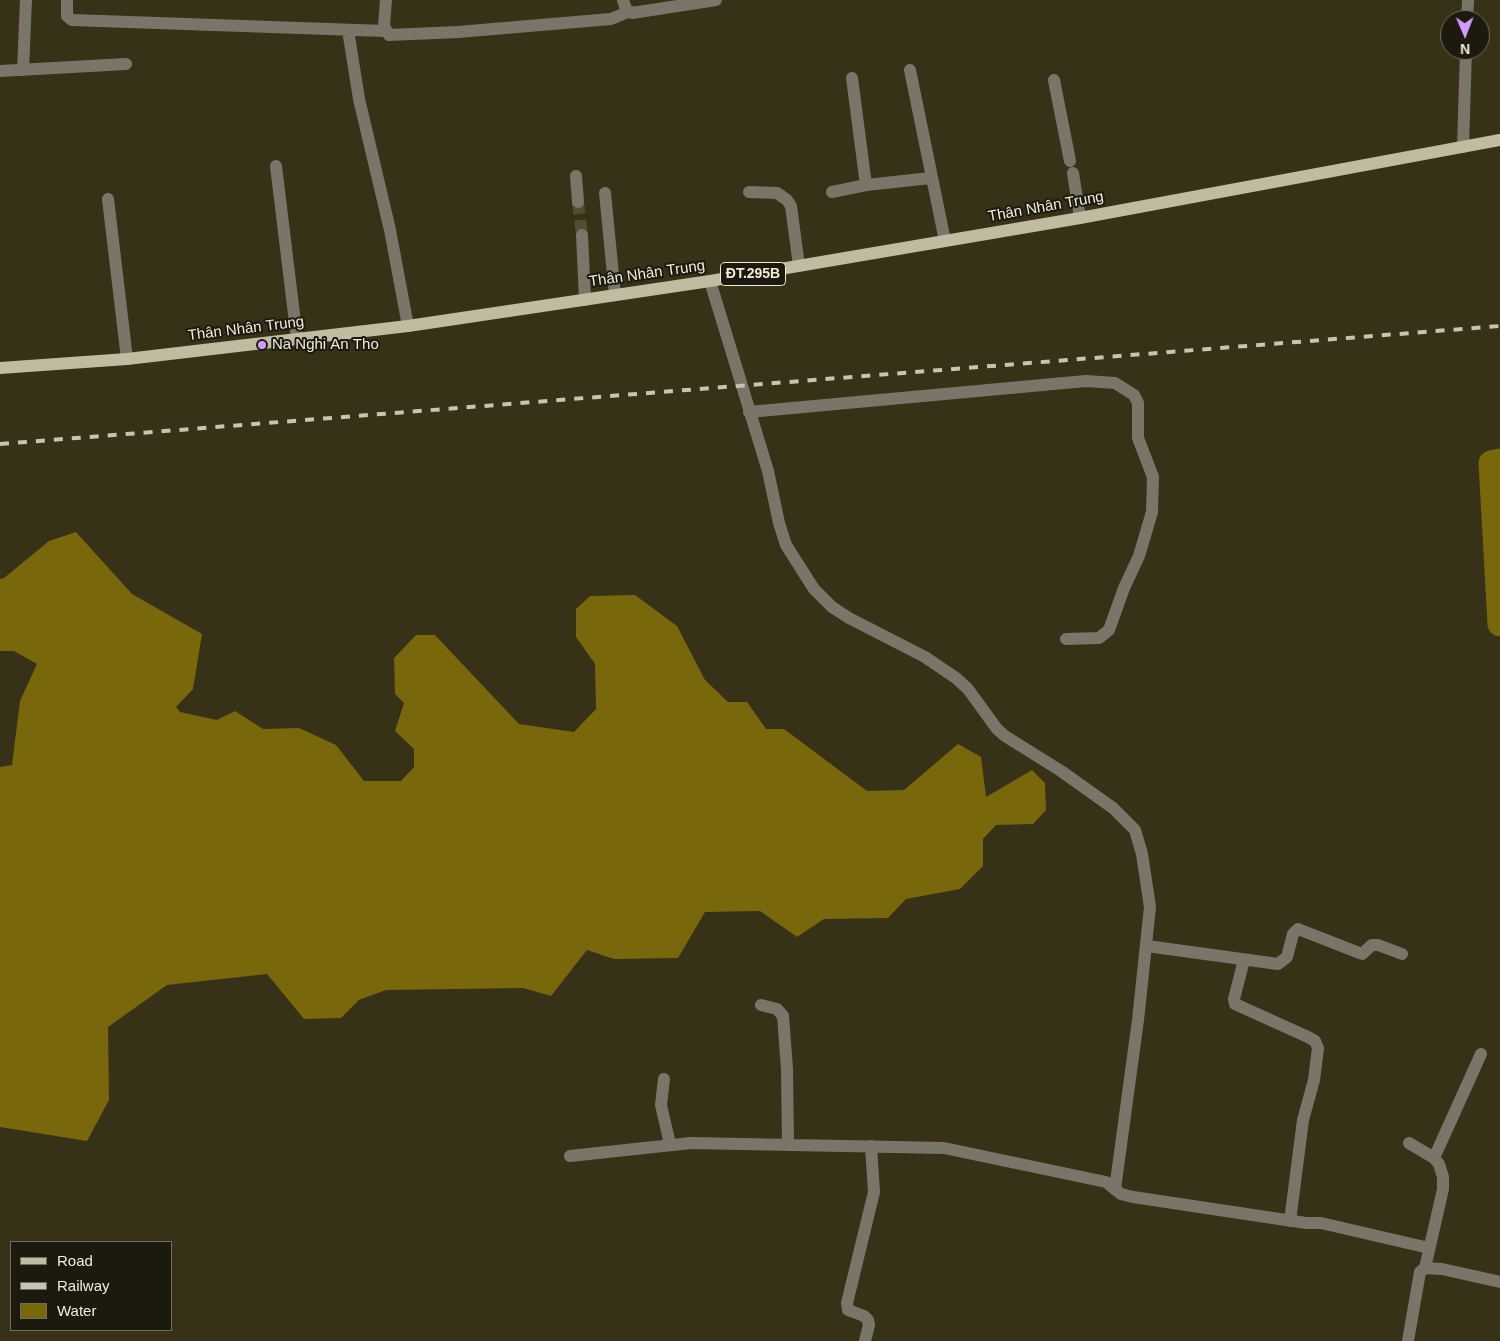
<!DOCTYPE html>
<meta charset="utf-8">
<style>
body{margin:0}
#map{position:relative;width:1500px;height:1341px;overflow:hidden;background:#373117;font-family:Arial,sans-serif}
canvas{display:block}
.legend{position:absolute;left:10px;top:1241px;width:162px;height:90px;box-sizing:border-box;background:#1c190e;border:1px solid #706d60;margin:0;padding:6px 9px;list-style:none;font-size:15px;color:#efecdc}
.legend li{display:flex;align-items:center;gap:10px;height:25px}
.legend b{width:25px;border:1px solid #706d60}
.north{position:absolute;left:1440px;top:10px;width:50px;height:50px;box-sizing:border-box;background:#1c190e;border:1px solid #706d60;border-radius:50%;rotate:179deg;font-size:14px;font-weight:700;line-height:20px;text-align:center;color:#efecdc}
.north::after{content:'';display:block;margin:auto;width:18px;height:22px;background:#d09dff;clip-path:polygon(50% 0,100% 100%,50% 72%,0 100%)}
</style>
<div id="map">
<canvas width="1500" height="1341"></canvas>
<ul class="legend">
<li><b style="height:6px;background:#c0bba1"></b>Road</li>
<li><b style="height:6px;background:#c7c4b2"></b>Railway</li>
<li><b style="height:14px;background:#78670b"></b>Water</li>
</ul>
<div class="north">N</div>
</div>
<script>
const context = document.querySelector('canvas').getContext('2d');
context.lineJoin = 'round';
function fillPath(path, color) { context.fillStyle = color; context.fill(path, 'evenodd'); }
const poly = rows => new Path2D(rows.map(r => 'M' + r).join(''));
function stroke(path, color, width, dash) { context.strokeStyle = color; context.lineWidth = width; context.lineCap = dash ? 'butt' : 'round'; context.setLineDash(dash || []); context.stroke(path); }
function label(font, color, halo, rows, align = 'center') {
  context.font = font + ' Arial,sans-serif'; context.lineWidth = 4; context.setLineDash([]); context.textBaseline = 'middle'; context.strokeStyle = halo; context.fillStyle = color; for (const [text, x, y, turn = 0] of rows) {
    context.save(); context.translate(x, y); context.rotate((+turn || 0) * Math.PI / 180); context.textAlign = isNaN(turn) ? turn : align; if (halo) context.strokeText(text, 0, 0); context.fillText(text, 0, 0); context.restore();
  }
}
fillPath(poly([
 [76,532,132,594,202,634,193,689,176,707,180,712,217,720,235,711,263,729,299,728,336,745,364,781,401,781,414,767,414,749,395,731,404,703,395,694,394,658,416,635,435,635,519,724,574,732,596,709,595,664,576,637,576,609,590,596,635,595,677,626,705,680,728,702,747,702,766,729,784,729,867,791,904,790,958,744,981,757,986,797,1032,770,1045,783,1046,810,1033,824,996,825,983,839,983,866,960,889,906,899,888,918,824,919,797,937,760,911,705,912,678,958,614,959,587,950,551,996,523,988,386,990,359,1000,341,1018,304,1019,267,974,167,985,108,1027,109,1100,87,1141,0,1127,0,767,12,765,20,701,37,664,14,651,0,651,0,579,4,578,49,541]
]), '#78670b');
stroke(poly([
 [1500,461,1491,463,1500,624]
]), '#78670b', 25);
stroke(poly([
 [578,202,582,235]
]), '#534d35', 12, [12, 6]);
stroke(poly([
 [67,0,67,16,72,20,385,31],
 [386,0,384,26,389,35,458,32,611,19,628,12],
 [623,0,626,9,632,13,716,0],
 [1467,20,1468,0],
 [348,30,359,99,390,230,408,326],
 [23,70,26,0],
 [910,70,945,241],
 [0,71,126,64],
 [852,78,866,185],
 [1054,80,1070,161],
 [1463,147,1466,50],
 [276,166,297,339],
 [1073,173,1080,218],
 [576,176,578,202],
 [749,192,777,193,787,200,791,206,799,266],
 [832,192,866,185,931,178],
 [605,193,615,295],
 [108,199,127,359],
 [582,235,585,300],
 [710,281,768,471,779,523,786,545,814,589,832,607,849,618,925,657,956,678,968,689,997,729,1005,736,1061,771,1113,808,1135,830,1142,854,1150,907,1138,1020,1115,1189],
 [749,412,1086,381,1115,383,1134,395,1138,403,1138,438,1153,477,1152,512,1139,556,1124,588,1109,630,1099,638,1066,639],
 [1147,946,1278,964,1287,957,1293,934,1298,929,1362,954,1372,945,1378,945,1402,954],
 [1244,960,1234,999,1235,1004,1308,1037,1315,1041,1318,1048,1314,1080,1303,1120,1290,1221],
 [761,1005,777,1009,783,1016,787,1069,788,1144],
 [664,1079,661,1105,670,1144],
 [1409,1143,1434,1158,1439,1164,1443,1177,1443,1189,1425,1268],
 [570,1156,691,1143,944,1148,1106,1182,1121,1194,1133,1197,1306,1223,1321,1223,1429,1248],
 [1434,1158,1481,1054],
 [865,1341,869,1325,868,1320,864,1316,848,1310,847,1303,874,1192,871,1146],
 [1408,1341,1420,1272,1425,1268,1442,1269,1500,1282]
]), '#797669', 12);
stroke(poly([
 [0,368,127,359,408,326,710,281,1080,218,1500,140]
]), '#c0bba1', 12);
stroke(poly([
 [0,444,1500,326]
]), '#c7c4b2', 4, [9, 9]);
for (const [x, y, r, color] of [
 [262,345,5,"#d09dff"]
]) { const dot = new Path2D(); dot.arc(x, y, r, 0, 2 * Math.PI); context.fillStyle = color; context.fill(dot); stroke(dot, '#1c190e', 2); }
for (const [x, y, w] of [
 [753,274,65]
]) { const box = new Path2D(); box.roundRect(x - w / 2, y - 11.5, w, 23, 4); context.fillStyle = '#1c190e'; context.fill(box); stroke(box, '#efecdc', 1); }
label('bold 14px', '#efecdc', null, [
 ["ĐT.295B",753,274]
]);
label('15px', '#efecdc', '#1c190e', [
 ["Thân Nhân Trung",1046,207,-10],
 ["Thân Nhân Trung",647,274,-8],
 ["Thân Nhân Trung",246,329,-7]
]);
label('15px', '#efecdc', '#1c190e', [
 ["Na Nghi An Tho",272,345]
], 'left');
</script>
